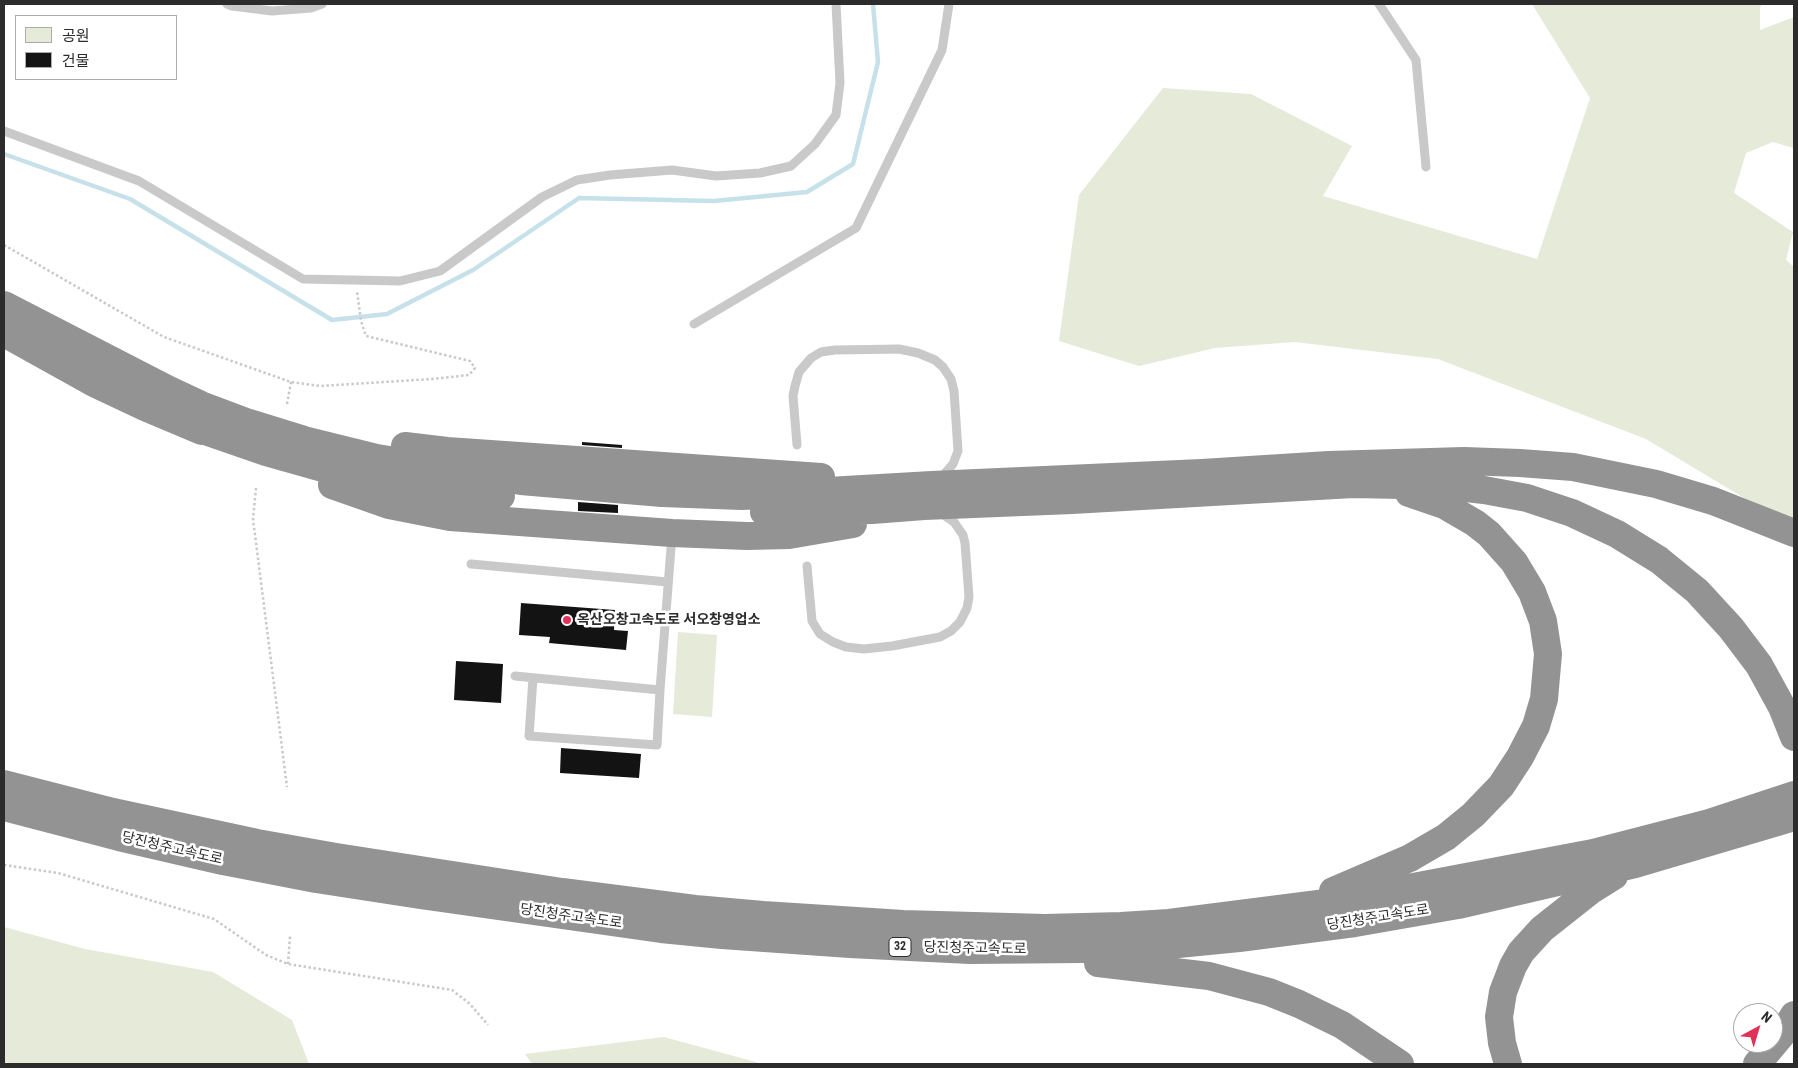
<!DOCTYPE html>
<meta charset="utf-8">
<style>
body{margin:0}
#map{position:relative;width:1798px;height:1068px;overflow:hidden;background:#fff;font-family:"Roboto Condensed","Noto Sans KR",sans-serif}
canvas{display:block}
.frame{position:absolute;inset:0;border:5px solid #2c2c2c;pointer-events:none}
.legend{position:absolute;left:15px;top:15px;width:162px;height:65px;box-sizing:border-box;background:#fff;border:1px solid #ababab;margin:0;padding:6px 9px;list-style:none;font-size:15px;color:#2c2c2c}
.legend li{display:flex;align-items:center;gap:10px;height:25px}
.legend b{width:25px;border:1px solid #ababab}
.north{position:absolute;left:1733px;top:1003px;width:50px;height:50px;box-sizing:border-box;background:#fff;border:1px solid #ababab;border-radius:50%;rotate:39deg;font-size:14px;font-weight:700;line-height:20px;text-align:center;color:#2c2c2c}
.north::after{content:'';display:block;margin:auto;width:18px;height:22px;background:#e03158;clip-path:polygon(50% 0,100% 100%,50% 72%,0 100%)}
</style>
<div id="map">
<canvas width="1798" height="1068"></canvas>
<div class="frame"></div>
<ul class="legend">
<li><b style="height:14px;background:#e5ead9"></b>공원</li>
<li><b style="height:14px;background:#131313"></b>건물</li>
</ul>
<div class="north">N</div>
</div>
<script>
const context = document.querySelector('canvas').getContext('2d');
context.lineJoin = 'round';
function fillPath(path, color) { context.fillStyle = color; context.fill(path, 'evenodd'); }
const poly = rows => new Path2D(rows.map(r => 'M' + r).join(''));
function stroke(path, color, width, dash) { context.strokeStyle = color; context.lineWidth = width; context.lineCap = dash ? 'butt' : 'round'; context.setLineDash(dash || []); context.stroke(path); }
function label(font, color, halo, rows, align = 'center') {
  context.font = font + ' "Roboto Condensed","Noto Sans KR",sans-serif'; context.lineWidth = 5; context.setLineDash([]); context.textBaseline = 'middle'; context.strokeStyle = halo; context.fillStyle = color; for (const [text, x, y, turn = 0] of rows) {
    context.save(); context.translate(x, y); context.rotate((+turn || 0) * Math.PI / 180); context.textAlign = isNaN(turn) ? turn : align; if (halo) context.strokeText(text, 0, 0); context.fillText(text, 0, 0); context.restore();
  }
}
fillPath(poly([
 [1532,4,1762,4,1760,7,1760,30,1794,17,1794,148,1773,142,1746,153,1734,193,1793,232,1786,260,1794,267,1794,520,1769,513,1646,439,1438,359,1295,342,1215,348,1139,366,1059,341,1079,195,1163,88,1251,94,1352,146,1323,196,1537,259,1590,98],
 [678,632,717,635,712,717,673,714],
 [4,927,85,949,213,972,292,1020,309,1064,4,1064],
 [664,1037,763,1064,532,1064,525,1054]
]), '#e5ead9');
stroke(poly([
 [4,154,130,199,332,320,387,314,473,270,579,198,714,201,807,192,853,164,878,62,873,4]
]), '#c6e1e9', 4.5);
fillPath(poly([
 [582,442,622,445,622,448,582,445],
 [578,502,618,505,618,513,578,511],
 [521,603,615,610,614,630,628,631,626,650,549,643,550,637,519,635],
 [456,661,503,664,501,703,454,700],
 [561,748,641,754,639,778,560,773]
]), '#131313');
stroke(poly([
 [4,245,164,337,291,382,320,386,432,379,469,375,475,368,470,361,366,336,361,321,357,291],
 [287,404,291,382],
 [256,488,253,519,287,787],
 [4,865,58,873,214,919,266,955,288,964,452,990,470,1004,488,1025],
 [288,964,290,936]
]), '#c9c9c9', 2.5, [2.5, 2.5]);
stroke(poly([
 [227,4,232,6,272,11,311,8,322,4],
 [1379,4,1416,60,1426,167],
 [4,131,139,181,303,279,400,281,440,271,542,197,577,180,610,175,672,170,716,176,760,173,791,166,815,144,836,115,840,83,836,4],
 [694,324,856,228,942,50,949,4],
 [797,445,793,396,795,386,799,372,811,358,821,352,835,350,899,349,918,353,935,360,943,367,951,379,954,391,958,451,953,464,940,479],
 [471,564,668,582],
 [807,566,812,621,820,634,833,642,846,647,864,649,892,646,940,637,951,631,960,622,967,608,969,597,965,543,963,535,954,522,941,513],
 [515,676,660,690,672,535],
 [533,678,529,736,657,745,660,690]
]), '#c9c9c9', 9);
stroke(poly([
 [4,305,167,389,201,405,249,423,304,440,377,458,521,481,662,493,742,496,932,485,1202,473,1329,465,1464,461,1520,463,1573,467,1656,484,1713,501,1794,533],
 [4,333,94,383,145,407,202,431],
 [185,424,266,452,344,474,415,487,501,496],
 [405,446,447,451,821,477],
 [332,485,389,505,450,517,672,533,747,536,789,535,853,524],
 [764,512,872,510,924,506,1072,500,1353,484,1449,486,1484,490,1527,498,1572,513,1617,534,1659,560,1697,591,1731,628,1759,665,1782,707,1794,737],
 [4,784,113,812,257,843,336,857,562,892,695,909,763,915,903,924,1045,928,1121,926,1169,923,1334,902,1593,853,1709,823,1794,795],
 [4,807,119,837,223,861,316,879,420,895,661,929,722,935,850,944,970,950,1083,949,1148,947,1239,938,1355,923,1458,905,1635,864,1794,817],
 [1333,891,1410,858,1446,837,1473,815,1501,786,1520,757,1536,726,1544,699,1548,654,1543,621,1532,592,1514,562,1489,534,1475,523,1444,505,1409,493],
 [1098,963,1209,976,1269,992,1299,1004,1342,1025,1400,1064],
 [1508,1064,1502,1043,1499,1017,1503,992,1513,966,1521,952,1542,929,1590,891,1614,876],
 [1757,1064,1783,1033,1794,1015]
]), '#939393', 28);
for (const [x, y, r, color] of [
 [567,620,5,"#e03158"]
]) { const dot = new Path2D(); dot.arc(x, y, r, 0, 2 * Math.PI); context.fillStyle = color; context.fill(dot); stroke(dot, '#fff', 2); }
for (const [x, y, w] of [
 [900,947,22]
]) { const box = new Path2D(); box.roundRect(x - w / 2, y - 9.5, w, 19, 4); context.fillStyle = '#fff'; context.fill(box); stroke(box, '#2c2c2c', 1); }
label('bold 12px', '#2c2c2c', null, [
 ["32",900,947]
]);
label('bold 14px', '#2c2c2c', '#fff', [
 ["옥산오창고속도로 서오창영업소",577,620]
], 'left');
label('14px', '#2c2c2c', '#fff', [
 ["당진청주고속도로",172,849,13],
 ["당진청주고속도로",571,917,8],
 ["당진청주고속도로",1378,918,-9],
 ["당진청주고속도로",975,949,1]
]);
</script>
